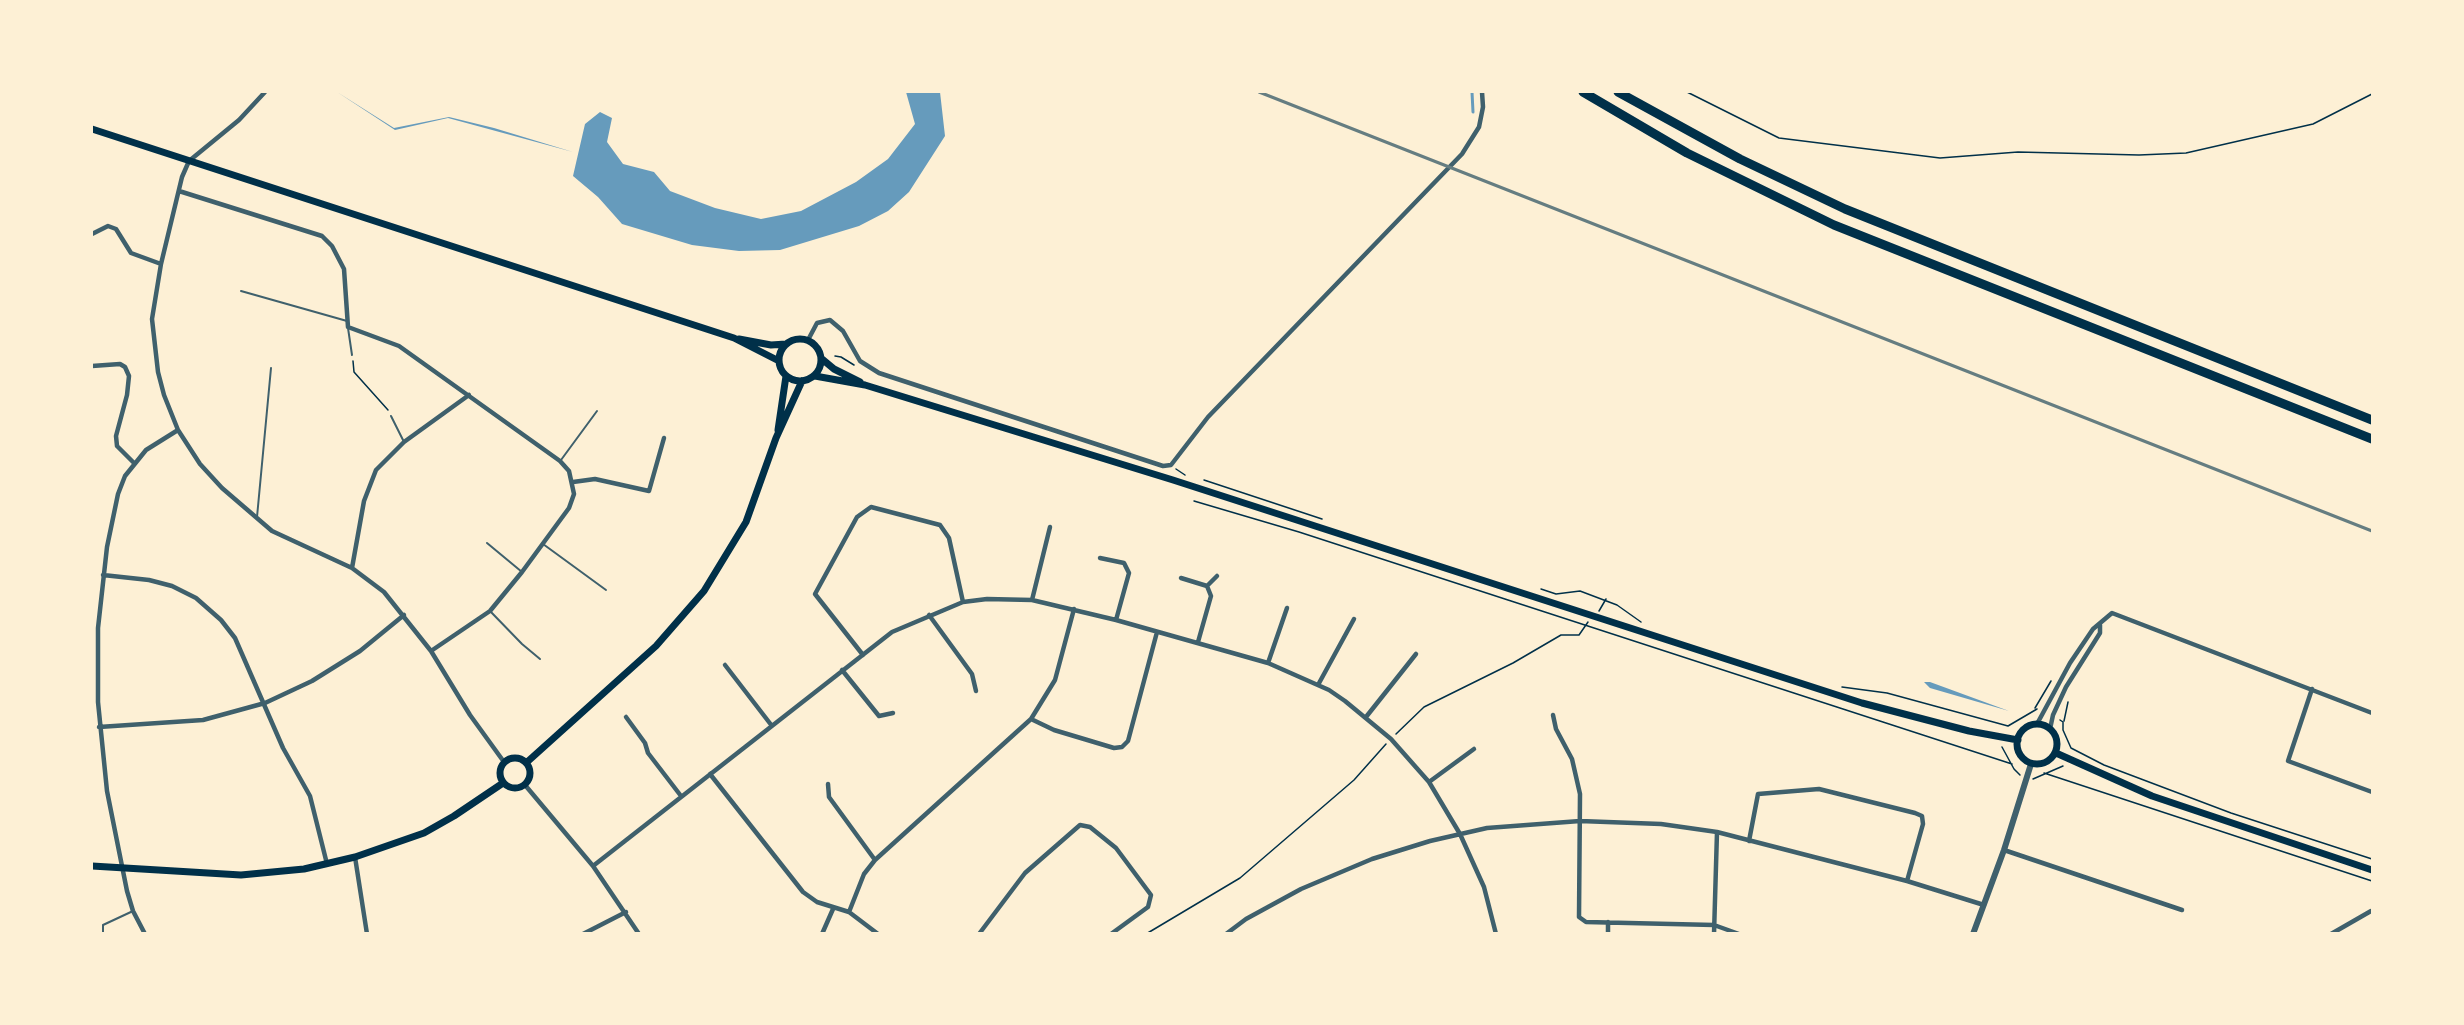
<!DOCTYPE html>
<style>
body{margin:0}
#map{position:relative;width:2464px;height:1025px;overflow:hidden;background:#fdf0d5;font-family:"PT Sans",sans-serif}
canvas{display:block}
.frame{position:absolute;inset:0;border:93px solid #fdf0d5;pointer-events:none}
</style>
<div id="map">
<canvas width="2464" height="1025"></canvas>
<div class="frame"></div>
</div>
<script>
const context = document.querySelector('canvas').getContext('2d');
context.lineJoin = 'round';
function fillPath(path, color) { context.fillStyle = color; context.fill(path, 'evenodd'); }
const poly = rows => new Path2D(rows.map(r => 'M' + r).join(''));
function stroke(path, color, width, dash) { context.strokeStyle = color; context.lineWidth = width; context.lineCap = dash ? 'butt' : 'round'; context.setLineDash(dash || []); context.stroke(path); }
fillPath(poly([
 [337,92,394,128,449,117,494,128,573,152,448,118,395,130],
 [906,92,940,92,945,136,909,192,888,211,859,226,780,250,739,251,692,245,622,224,598,197,573,176,585,124,600,112,612,118,607,142,623,164,654,172,670,191,715,208,761,219,801,211,856,182,888,159,915,124],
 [1924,682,1930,682,2009,711,1930,688]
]), '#669bbc');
stroke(poly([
 [1472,92,1473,112]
]), '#669bbc', 3);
stroke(poly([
 [1687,92,1779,138,1940,158,2018,152,2139,155,2186,153,2313,124,2372,94],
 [835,356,841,357,854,365],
 [353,361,354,372,388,410],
 [1176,469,1185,475],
 [1204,480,1322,519],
 [1194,501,1299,532,2012,764],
 [1541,589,1556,594,1580,591,1617,605,1641,622],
 [1599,611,1606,599],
 [1842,687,1887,693,2008,726,2037,709],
 [2035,708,2051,681],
 [2060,720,2063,722,2063,730,2071,748,2104,765,2231,813,2372,859],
 [2064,721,2068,702],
 [1396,734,1424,707,1513,663,1561,635,1579,635,1588,622],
 [2002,747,2014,769,2020,775],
 [2044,773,2372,881],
 [2033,779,2063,766],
 [1146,934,1240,878,1354,780,1386,744]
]), '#003049', 1.5);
stroke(poly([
 [241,291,347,321],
 [348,328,352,355],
 [391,416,404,442],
 [561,460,597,411],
 [257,517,271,368],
 [487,543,522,572],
 [543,544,606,590],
 [490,611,522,644,540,659],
 [103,934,103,925,133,911]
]), '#3f606c', 2);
stroke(poly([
 [265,92,239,120,189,161,182,177,161,264,152,319,158,372,164,395,178,430,200,464,222,488,272,531,352,568,384,592,431,651,470,715,504,762],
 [179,191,322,236,332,246,344,269,348,327,399,346,560,461,569,471,574,494,569,508,522,572,490,611,431,651],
 [92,234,108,226,116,229,131,253,161,264],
 [808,340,817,323,830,320,843,331,860,361,879,373,1163,466,1171,465,1208,417,1462,154,1479,127,1483,107,1482,92],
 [92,366,120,364,125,367,129,376,127,395,116,436,117,446,134,463],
 [573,482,595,479,649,491,664,438],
 [1100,558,1124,563,1129,573,1116,620],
 [352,568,364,501,376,470,404,442,469,395],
 [103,575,149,580,172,586,196,598,221,620,235,638,283,748,310,796,327,864],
 [1181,578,1207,586,1211,596,1198,642],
 [1207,586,1217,576],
 [1032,600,1050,527],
 [929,615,972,674,976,691],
 [863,655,815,594,857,517,871,507,940,525,949,538,963,602],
 [1268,663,1287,608],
 [725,665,772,726],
 [842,670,879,716,893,713],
 [1318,685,1354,619],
 [2312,689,2288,761,2372,792],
 [1553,715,1556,729,1572,759,1580,794,1579,917,1586,922,1714,925,1739,934],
 [626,717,645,743,648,753,681,796],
 [1366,717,1416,654],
 [1031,719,1054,730,1114,748,1122,747,1128,741,1157,632],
 [2037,724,2070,663,2093,629,2112,613,2372,713],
 [99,727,203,720,265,703,312,681,360,651,404,615],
 [2050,729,2053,715,2066,687,2100,633,2100,625],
 [710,774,803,892,817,902,849,912,878,934],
 [1429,782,1474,749],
 [828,784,829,797,875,860],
 [525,785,593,866,639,934],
 [1749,841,1758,794,1819,789,1915,813,1922,816,1923,824,1907,881],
 [2004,850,2182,910],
 [355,857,367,934],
 [593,866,892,632,963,602,987,599,1032,600,1116,620,1268,663,1329,690,1345,701,1391,739,1429,782,1460,834,1484,887,1496,934],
 [849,912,864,874,875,860,1031,719,1055,680,1074,609],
 [145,934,133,911,127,891,107,791,98,702,98,628,107,547,118,494,125,476,146,450,178,430],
 [583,934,626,912],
 [822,934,833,909],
 [979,934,1025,873,1080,825,1090,827,1116,848,1151,895,1148,907,1111,934],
 [1226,934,1246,919,1301,889,1372,859,1430,841,1487,828,1580,821,1661,824,1717,832,1907,881,1984,905],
 [1608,934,1608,922],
 [1714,934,1717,832],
 [2331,934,2371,911]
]), '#3f606c', 4.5);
stroke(poly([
 [1973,934,2004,850,2031,764]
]), '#3f606c', 6);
stroke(poly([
 [92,129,734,338,779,361],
 '779 360a21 21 0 1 1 42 0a21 21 0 1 1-42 0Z',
 [739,339,771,345,786,344],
 [822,359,834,369,860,382],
 [815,376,865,385,1173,480,1862,703,1969,731,2018,740],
 [778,430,786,376],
 '2017 744a20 20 0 1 1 40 0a20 20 0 1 1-40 0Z',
 [2056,753,2152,796,2372,870],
 '500 773a15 15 0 1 1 30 0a15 15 0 1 1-30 0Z',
 [526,763,656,646,704,591,746,522,776,438,802,381],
 [92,866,241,875,304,869,355,857,424,833,454,816,503,783]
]), '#003049', 7);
stroke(poly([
 [1583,92,1687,153,1834,225,2372,439],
 [1618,92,1740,159,1845,209,2372,420]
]), '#003049', 9);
stroke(poly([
 [1259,92,2372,531]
]), '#657d81', 3);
</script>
